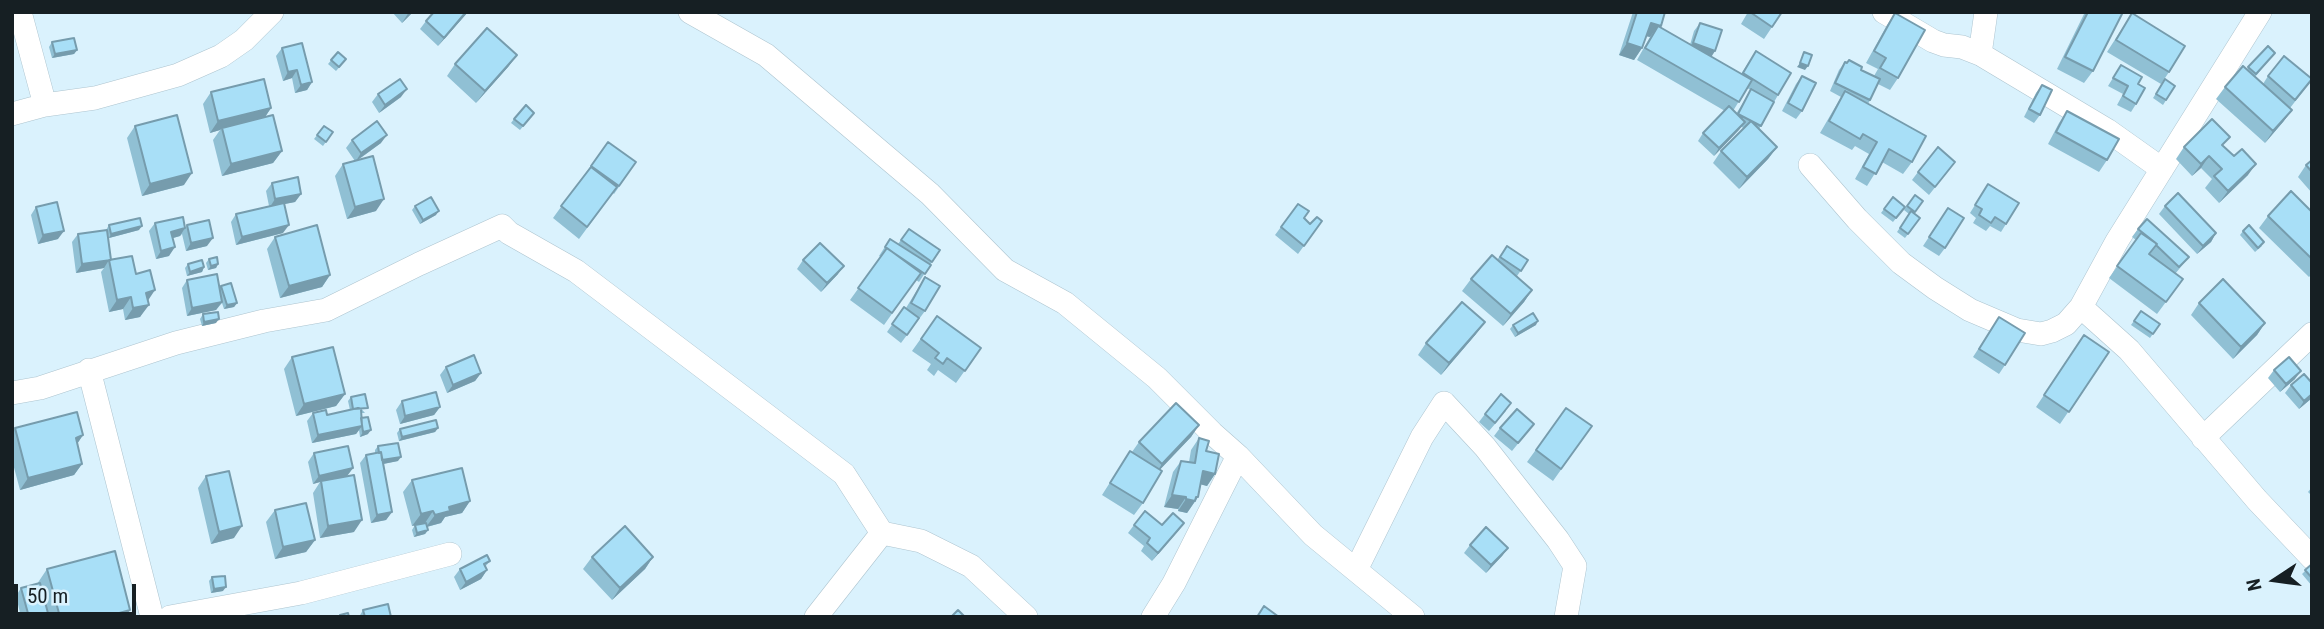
<!DOCTYPE html>
<style>
body{margin:0}
#map{position:relative;width:2324px;height:629px;overflow:hidden;background:#daf2fd;font-family:"Roboto Condensed",sans-serif}
canvas{display:block}
.frame{position:absolute;inset:0;border:14px solid #161f23;pointer-events:none}
.north{position:absolute;left:2240px;top:545px;width:70px;height:70px;-webkit-text-stroke:5px #daf2fd;paint-order:stroke;rotate:257deg;font-size:19px;font-weight:700;line-height:28px;text-align:center;color:#161f23}
.north::after{content:'';display:block;margin:auto;width:24px;height:32px;background:#161f23;clip-path:polygon(50% 0,100% 100%,50% 72%,0 100%)}
.scale{position:absolute;left:14px;top:584px;width:122px;height:32px;box-sizing:border-box;border:4px solid #161f23;border-top:0;padding-left:9px;font-size:21px;line-height:24px;white-space:nowrap;color:#161f23;-webkit-text-stroke:5px #daf2fd;paint-order:stroke}
</style>
<div id="map">
<canvas width="2324" height="629"></canvas>
<div class="frame"></div>
<div class="north">N</div>
<div class="scale">50 m</div>
</div>
<script>
const context = document.querySelector('canvas').getContext('2d');
context.lineJoin = 'round';
const poly = rows => new Path2D(rows.map(r => 'M' + r).join(''));
function stroke(path, color, width, dash) { context.strokeStyle = color; context.lineWidth = width; context.lineCap = dash ? 'butt' : 'round'; context.setLineDash(dash || []); context.stroke(path); }
function fillPath(path, color) { context.fillStyle = color; context.fill(path, 'evenodd'); }
const minor = poly([
 [20,12,45,105],
 [690,12,766,55,930,194,1005,270,1065,303,1157,378,1212,433,1238,456,1313,535,1413,617],
 [1884,12,1933,41,1944,45,1962,47,1980,54,2107,130,2162,169],
 [1980,54,1986,12],
 [12,114,45,105,95,98,178,75,221,56,244,40,272,12],
 [1810,165,1857,219,1901,263,1935,288,1970,310,2017,330,2041,334,2052,331,2066,324,2081,307,2117,241,2260,12],
 [2081,307,2129,350,2257,500,2312,558],
 [89,370,152,617],
 [12,393,40,388,176,343,264,321,326,310,419,264,502,226,509,233,576,271,844,474,882,533],
 [2203,438,2312,334],
 [1356,570,1422,437,1444,403,1485,447,1558,540,1575,566,1566,617],
 [170,617,301,593,450,554],
 [816,617,882,533,921,541,971,566,1026,617],
 [1153,617,1174,583,1238,456]
]);
stroke(minor, '#adc4cf', 24);
stroke(minor, '#fff', 23);
fillPath(poly([
 [392,12,413,12,402,23],
 [468,12,438,46,420,29,426,21],
 [1633,12,1665,12,1659,28,1690,45,1694,31,1700,23,1711,57,1741,74,1756,51,1778,95,1759,129,1777,147,1768,159,1739,189,1713,163,1721,151,1744,128,1741,127,1714,156,1698,141,1703,133,1725,111,1637,60,1650,37,1646,36,1642,48,1634,60,1619,55],
 [1747,88,1751,90,1736,114,1733,111],
 [1748,12,1782,12,1764,39,1741,24],
 [2085,12,2119,12,2093,71,2084,83,2057,69],
 [1895,13,1898,78,1890,90,1878,84,1868,104,1912,162,1903,174,1882,162,1867,186,1855,179,1869,154,1855,146,1852,150,1820,133,1841,97,1830,91,1839,70,1845,62,1874,76,1878,69,1866,63,1887,25],
 [2132,13,2169,72,2161,84,2107,52],
 [52,42,77,50,74,54,52,58,49,47],
 [2268,46,2275,53,2255,77,2263,84,2268,76,2312,80,2290,108,2292,110,2283,122,2265,143,2216,99,2225,87,2247,69],
 [282,48,312,82,307,90,295,93,292,78,283,81,276,56],
 [338,52,343,63,336,71,328,64],
 [517,55,508,67,476,103,447,76,455,64],
 [2121,65,2138,84,2136,104,2131,112,2117,105,2123,94,2108,86],
 [1802,76,1802,111,1796,119,1782,111,1796,84],
 [2165,79,2175,86,2163,105,2153,98],
 [2042,85,2040,115,2034,123,2024,117,2036,93],
 [211,92,271,108,265,117,282,151,273,163,222,176,213,140,220,130,210,133,203,104],
 [378,94,401,97,379,113,372,102],
 [2067,111,2107,160,2099,172,2048,144,2059,123],
 [531,117,520,130,511,123,514,119],
 [135,126,184,185,142,196,127,138],
 [324,126,333,132,323,146,314,139],
 [352,140,381,143,358,160,376,211,347,219,335,176,343,164,355,161,346,148],
 [608,142,636,162,614,194,613,193,579,239,553,218],
 [2224,146,2248,175,2219,203,2205,188,2212,179,2201,168,2192,176,2176,159,2184,147],
 [2312,160,2312,193,2298,177,2306,165],
 [1955,162,1929,195,1912,180,1918,172],
 [272,183,301,194,295,202,284,204,283,233,236,245,231,222,236,214,269,206,266,191],
 [1988,184,2006,224,2001,232,1990,226,1986,231,1973,223,1976,218,1970,213],
 [1915,195,1923,201,1914,213,1920,218,1905,238,1897,232,1909,214,1904,210],
 [1893,197,1905,207,1893,222,1881,213],
 [1298,204,1304,218,1310,224,1322,221,1298,254,1275,235],
 [415,206,436,215,420,224,412,210],
 [2165,206,2216,233,2211,242,2197,254,2159,214],
 [36,207,58,239,38,244,31,215],
 [1948,208,1945,248,1939,256,1923,246],
 [2312,212,2312,274,2309,277,2259,228,2268,216],
 [155,223,185,228,187,225,207,246,186,251,182,234,180,236,173,238,169,256,156,259,149,231],
 [109,225,139,230,109,238,107,230,111,260,136,274,148,301,140,317,125,320,123,309,109,312,101,272,104,268,76,273,72,242,78,234,106,230],
 [909,229,940,250,919,282,916,280,884,325,850,300,881,257,879,256,890,239,898,244],
 [2138,229,2189,257,2175,274,2183,279,2157,314,2109,278,2136,240,2132,237],
 [2243,231,2262,246,2255,252,2240,235],
 [275,237,330,275,322,287,280,298,267,249],
 [1507,246,1528,260,1517,276,1532,290,1524,302,1503,326,1462,291,1471,279,1497,260],
 [209,259,218,264,216,268,208,270,206,263],
 [803,260,838,274,821,292,797,269],
 [188,264,204,267,202,272,187,276,185,268],
 [925,277,925,311,901,343,887,332,904,307,906,308],
 [187,280,220,288,221,286,237,303,234,307,224,309,222,303,216,310,187,316,182,288],
 [2199,303,2265,323,2257,335,2233,359,2191,315],
 [2141,311,2160,324,2150,338,2131,325],
 [203,314,216,323,202,326,200,319],
 [937,316,981,348,956,383,938,370,934,376,927,370,931,364,912,351],
 [1999,317,2005,365,1999,374,1973,357],
 [1513,325,1536,325,1515,337,1510,329],
 [1476,334,1441,375,1418,355,1426,343],
 [2084,335,2109,352,2060,424,2036,407],
 [292,357,345,394,336,406,296,416,284,369],
 [446,367,481,373,475,381,447,393,440,375],
 [2274,370,2295,379,2280,392,2268,378],
 [2312,383,2312,398,2299,409,2285,393,2291,385],
 [351,397,365,413,361,413,361,418,368,434,360,437,359,430,356,434,312,443,307,421,313,413,327,415,350,410,348,401],
 [402,401,440,407,434,415,400,424,396,410],
 [1566,408,1592,426,1553,481,1527,462],
 [1506,411,1489,431,1479,422,1485,414],
 [1534,424,1512,451,1494,436,1500,428],
 [1199,425,1191,437,1160,469,1143,503,1134,515,1102,495,1130,451,1132,452,1139,442],
 [15,428,83,435,77,444,82,464,74,475,20,490,12,460,12,433],
 [438,428,435,432,399,441,397,433,400,429],
 [1199,438,1206,451,1215,474,1207,486,1201,484,1198,497,1187,513,1178,511,1178,509,1164,507,1173,472,1181,461,1189,462,1191,450],
 [378,446,398,461,383,464,392,512,386,520,371,523,360,463,366,455,375,453,375,450],
 [314,453,353,468,347,476,354,532,320,538,313,493,320,482,313,484,308,462],
 [206,476,234,538,211,544,198,488],
 [412,480,470,501,462,513,445,517,441,523,427,527,428,530,425,534,414,537,412,530,415,525,412,526,403,492],
 [2312,487,2312,496,2308,492],
 [275,510,315,540,306,552,275,559,266,522],
 [1184,523,1152,561,1141,551,1144,546,1128,533,1134,525,1162,525],
 [1470,545,1508,548,1502,556,1486,573,1464,553],
 [592,557,653,557,645,569,612,600,583,569],
 [490,561,485,567,487,570,481,579,460,590,454,577,460,569],
 [2312,564,2312,586,2302,574],
 [47,569,125,617,21,617,16,596,21,588,37,584],
 [212,577,223,591,211,593,209,581],
 [363,610,391,617,359,617]
]), '#90c0d4');
fillPath(poly([
 [409,12,413,12,402,23],
 [466,12,468,12,438,46,444,38],
 [1651,23,1661,26,1652,38,1658,26,1650,37,1642,35],
 [1627,43,1642,48,1634,60,1619,55],
 [1693,43,1715,51,1710,59,1687,52],
 [77,50,74,54,52,58,55,54],
 [517,55,508,67,476,103,485,91],
 [1800,63,1808,66,1805,70,1797,67],
 [297,70,292,78,283,81,288,72],
 [312,82,307,90,295,93,301,85],
 [407,89,401,97,379,113,385,105],
 [271,108,263,120,222,128,220,130,210,133,218,121],
 [2292,110,2283,122,2265,143,2273,131],
 [1745,122,1739,130,1714,156,1719,148],
 [387,135,381,143,356,161,361,153],
 [1777,147,1768,159,1739,189,1747,177],
 [282,151,273,163,222,176,231,164],
 [2209,156,2201,168,2192,176,2201,164],
 [2256,164,2248,175,2219,203,2228,191],
 [192,173,184,185,142,196,150,184],
 [301,194,295,202,270,207,275,199],
 [384,199,376,211,347,219,355,207],
 [439,211,436,215,420,224,423,220],
 [289,225,283,233,236,245,242,237],
 [142,226,139,230,109,238,111,234],
 [185,228,180,236,166,240,171,232],
 [64,231,58,239,38,244,43,235],
 [2216,233,2211,242,2197,254,2203,246],
 [213,238,207,246,186,251,191,243],
 [175,247,169,256,156,259,161,251],
 [109,260,104,268,76,273,82,264],
 [218,264,216,268,208,270,211,266],
 [844,266,838,274,821,292,827,283],
 [204,267,202,272,187,276,190,272],
 [330,275,322,287,280,298,289,286],
 [155,290,147,302,146,293],
 [1532,290,1524,302,1503,326,1511,314],
 [131,297,123,309,109,312,117,300],
 [222,302,216,310,187,316,192,308],
 [237,303,234,307,224,309,227,305],
 [149,305,140,317,125,320,133,308],
 [219,319,216,323,202,326,204,322],
 [1538,321,1536,325,1515,337,1518,333],
 [1485,322,1476,334,1441,375,1449,363],
 [2265,323,2257,335,2233,359,2241,347],
 [2301,371,2295,379,2280,392,2286,384],
 [481,373,475,381,447,393,453,385],
 [345,394,336,406,296,416,304,404],
 [2312,394,2312,398,2299,409,2304,401],
 [440,407,434,415,400,424,405,416],
 [1199,425,1191,437,1154,476,1162,464],
 [362,426,356,434,312,443,318,435],
 [438,428,435,432,399,441,402,437],
 [371,430,368,434,360,437,363,432],
 [83,435,75,447,76,438],
 [401,457,398,461,378,465,381,461],
 [82,464,74,475,20,490,28,478],
 [353,468,347,476,321,481,320,482,313,484,319,476],
 [1203,471,1215,474,1207,486,1195,483],
 [1172,495,1186,497,1178,509,1164,507],
 [1196,497,1198,497,1187,513,1178,511,1186,499],
 [470,501,462,513,445,517,441,523,426,527,435,515,449,507],
 [433,511,425,523,412,526,421,514],
 [392,512,386,520,371,523,377,515],
 [362,520,354,532,320,538,328,526],
 [1184,523,1178,531,1152,561,1158,553],
 [242,526,234,538,211,544,219,532],
 [428,530,425,534,414,537,417,533],
 [315,540,306,552,275,559,283,547],
 [1508,548,1502,556,1486,573,1491,565],
 [653,557,645,569,612,600,620,588],
 [487,570,481,579,460,590,466,582],
 [226,587,223,591,211,593,214,589],
 [130,610,125,617,105,617]
]), '#769cad');
const building = poly([
 [434,12,466,12,444,38,426,21,434,12],
 [1637,12,1665,12,1661,26,1651,23,1642,48,1627,43,1637,12],
 [1750,12,1782,12,1772,27,1750,12],
 [2088,12,2119,12,2122,14,2093,71,2065,57,2088,12],
 [1895,13,1925,30,1898,78,1880,68,1886,58,1874,51,1895,13],
 [2132,13,2185,46,2169,72,2116,40,2132,13],
 [1700,23,1722,30,1715,51,1693,43,1700,23],
 [1658,26,1752,80,1739,102,1645,48,1658,26],
 [487,28,517,55,485,91,455,64,487,28],
 [74,38,77,50,55,54,52,42,74,38],
 [302,43,312,82,301,85,297,70,288,72,282,48,302,43],
 [2268,46,2275,53,2256,74,2248,67,2268,46],
 [1756,51,1791,73,1778,95,1743,73,1756,51],
 [338,52,346,59,339,67,331,60,338,52],
 [1804,52,1812,55,1808,66,1800,63,1804,52],
 [2284,56,2312,79,2295,100,2268,76,2284,56],
 [1849,60,1862,67,1861,70,1880,79,1870,100,1835,83,1845,62,1847,63,1849,60],
 [2121,65,2142,77,2138,84,2145,88,2136,104,2123,96,2128,86,2113,78,2121,65],
 [2243,66,2292,110,2273,131,2225,87,2243,66],
 [1802,76,1816,83,1802,111,1788,103,1802,76],
 [264,79,271,108,218,121,211,92,264,79],
 [400,79,407,89,385,105,378,94,400,79],
 [2165,79,2175,86,2166,100,2156,94,2165,79],
 [2042,85,2052,90,2040,115,2029,109,2042,85],
 [1751,89,1774,102,1761,126,1738,114,1751,89],
 [1845,91,1926,136,1912,162,1889,149,1876,174,1863,167,1877,142,1863,134,1860,139,1829,121,1845,91],
 [526,105,534,113,523,126,514,119,526,105],
 [1729,106,1745,122,1719,148,1703,133,1729,106],
 [2067,111,2119,139,2107,160,2056,132,2067,111],
 [177,115,192,173,150,184,135,126,177,115],
 [273,115,282,151,231,164,222,128,273,115],
 [2212,119,2230,137,2222,145,2234,156,2242,149,2256,164,2228,191,2214,176,2222,169,2209,156,2201,164,2184,147,2212,119],
 [377,121,387,135,361,153,352,140,377,121],
 [1751,121,1777,147,1747,177,1721,151,1751,121],
 [324,126,333,132,326,142,317,135,324,126],
 [608,142,636,162,619,186,591,166,608,142],
 [1938,147,1955,162,1935,187,1918,172,1938,147],
 [373,156,384,199,355,207,343,164,373,156],
 [2312,160,2312,172,2306,165,2312,160],
 [591,167,617,187,587,227,561,206,591,167],
 [298,177,301,194,275,199,272,183,298,177],
 [1988,184,2019,203,2006,224,1995,217,1991,223,1979,215,1982,209,1975,205,1988,184],
 [2291,191,2312,212,2312,259,2268,216,2291,191],
 [2178,193,2216,233,2203,246,2165,206,2178,193],
 [1915,195,1923,201,1915,212,1907,206,1915,195],
 [431,197,439,211,423,220,415,206,431,197],
 [1893,197,1905,207,1896,218,1884,209,1893,197],
 [57,202,64,231,43,235,36,207,57,202],
 [284,203,289,225,242,237,236,214,284,203],
 [1298,204,1309,211,1304,218,1310,224,1317,217,1322,221,1304,246,1281,227,1298,204],
 [1948,208,1964,218,1945,248,1929,237,1948,208],
 [1911,211,1920,218,1908,234,1900,228,1911,211],
 [183,217,185,228,171,232,175,247,161,251,155,223,183,217],
 [140,218,142,226,111,234,109,225,140,218],
 [2147,219,2189,257,2179,267,2156,245,2157,244,2138,229,2147,219],
 [209,220,213,238,191,243,187,225,209,220],
 [317,225,330,275,289,286,275,237,317,225],
 [2249,225,2264,242,2258,248,2243,231,2249,225],
 [909,229,940,250,932,262,901,240,909,229],
 [107,230,111,260,82,264,78,234,107,230],
 [2141,233,2157,244,2149,254,2183,279,2166,302,2117,266,2141,233],
 [890,239,931,265,925,274,885,247,890,239],
 [820,243,844,266,827,283,803,260,820,243],
 [1507,246,1528,260,1521,271,1500,257,1507,246],
 [887,248,921,273,892,313,858,288,887,248],
 [1492,255,1532,290,1511,314,1471,279,1492,255],
 [132,256,136,274,150,270,155,290,146,293,149,305,133,308,131,297,117,300,109,260,132,256],
 [217,257,218,264,211,266,209,259,217,257],
 [202,260,204,267,190,272,188,264,202,260],
 [217,274,222,302,192,308,187,280,217,274],
 [925,277,940,286,925,311,911,303,925,277],
 [2223,279,2265,323,2241,347,2199,303,2223,279],
 [231,283,237,303,227,305,221,286,231,283],
 [1462,302,1485,322,1449,363,1426,343,1462,302],
 [904,307,919,318,907,335,892,324,904,307],
 [2141,311,2160,324,2153,334,2134,321,2141,311],
 [218,312,219,319,204,322,203,314,218,312],
 [1533,313,1538,321,1518,333,1513,325,1533,313],
 [937,316,981,348,965,371,947,358,943,364,935,358,939,353,921,339,937,316],
 [1999,317,2025,333,2005,365,1979,349,1999,317],
 [2084,335,2109,352,2069,412,2044,395,2084,335],
 [333,347,345,394,304,404,292,357,333,347],
 [474,355,481,373,453,385,446,367,474,355],
 [2289,357,2301,371,2286,384,2274,370,2289,357],
 [2304,374,2312,383,2312,394,2304,401,2291,385,2304,374],
 [436,392,440,407,405,416,402,401,436,392],
 [365,394,368,408,353,409,351,397,365,394],
 [1501,394,1511,403,1495,423,1485,414,1501,394],
 [1176,403,1199,425,1162,464,1139,442,1176,403],
 [358,408,361,409,362,426,318,435,313,413,326,410,327,415,358,408],
 [1566,408,1592,426,1561,469,1536,450,1566,408],
 [1517,409,1534,424,1518,443,1500,428,1517,409],
 [77,412,83,435,76,438,82,464,28,478,15,428,77,412],
 [368,417,371,430,363,432,361,418,368,417],
 [436,420,438,428,402,437,400,429,436,420],
 [1199,438,1209,441,1206,451,1219,454,1215,474,1203,471,1198,497,1196,497,1195,501,1186,499,1186,497,1172,495,1181,461,1195,463,1199,438],
 [398,443,401,457,382,460,381,452,379,453,378,446,398,443],
 [348,446,353,468,319,476,314,453,348,446],
 [1130,451,1162,471,1143,503,1110,483,1130,451],
 [381,452,392,512,377,515,366,455,381,452],
 [462,468,470,501,449,507,450,511,435,515,433,511,421,514,412,480,462,468],
 [229,471,242,526,219,532,206,476,229,471],
 [354,475,362,520,328,526,321,481,354,475],
 [306,503,315,540,283,547,275,510,306,503],
 [1145,511,1162,525,1173,513,1184,523,1158,553,1147,543,1150,538,1134,525,1145,511],
 [426,523,428,530,417,533,415,525,426,523],
 [625,526,653,557,620,588,592,557,625,526],
 [1486,527,1508,548,1491,565,1470,545,1486,527],
 [115,551,130,610,105,617,60,617,47,569,115,551],
 [487,555,490,561,484,564,487,570,466,582,460,569,487,555],
 [2312,564,2312,578,2305,570,2312,564],
 [225,576,226,587,214,589,212,577,225,576],
 [40,583,49,617,29,617,21,588,40,583],
 [388,604,391,617,365,617,363,610,388,604],
 [1264,606,1279,617,1257,617,1264,606],
 [958,610,965,617,951,617,958,610],
 [348,613,349,617,340,617,340,615,348,613]
]);
fillPath(building, '#a8dff7');
stroke(building, '#769cad', 2);
</script>
